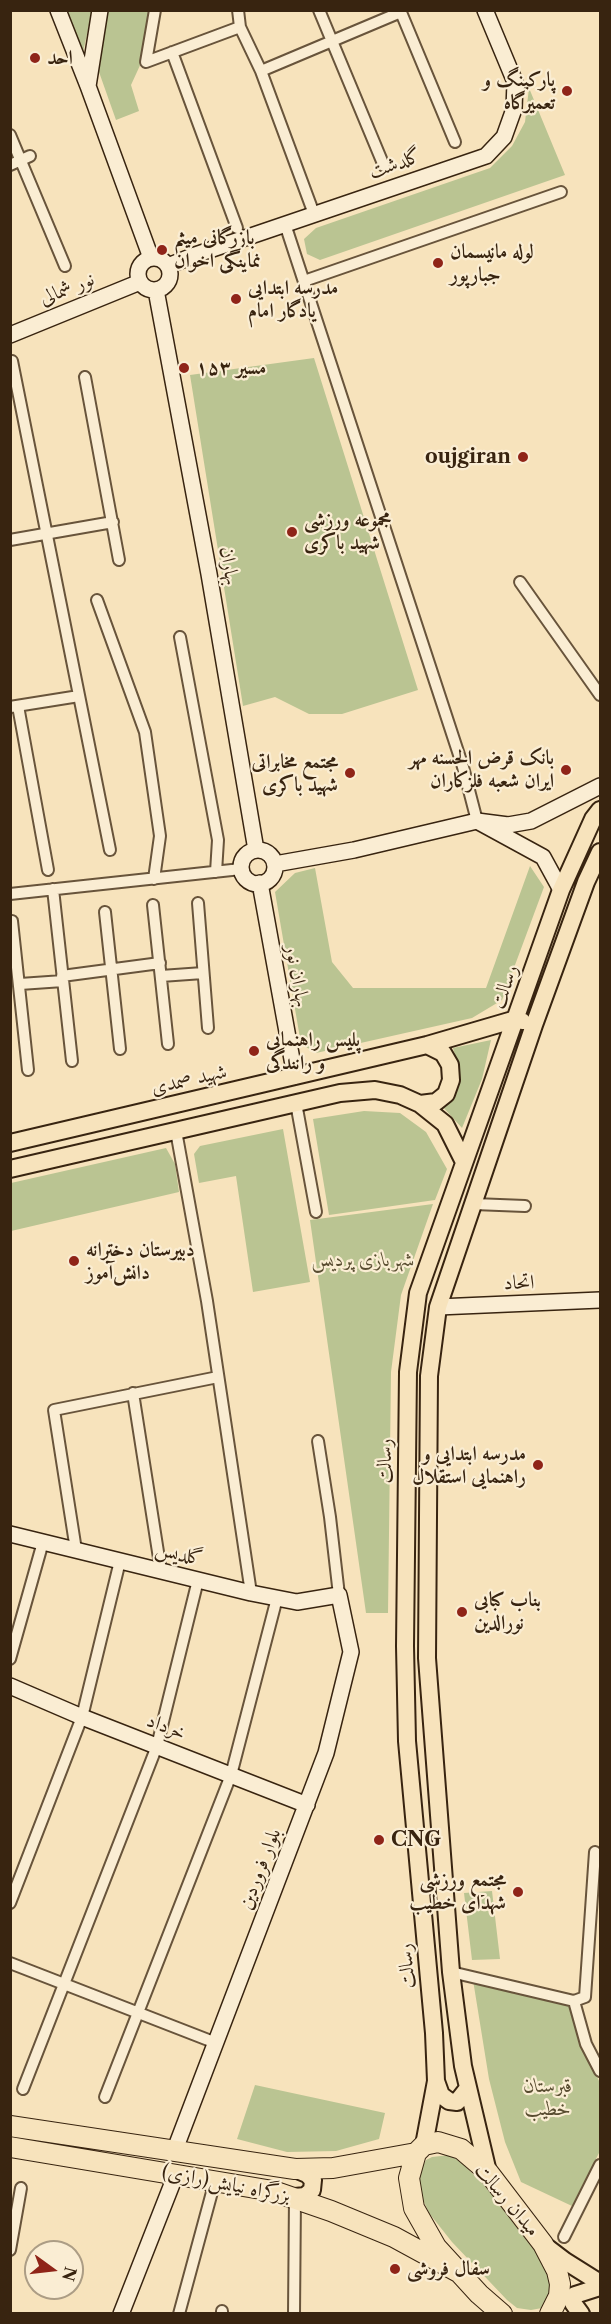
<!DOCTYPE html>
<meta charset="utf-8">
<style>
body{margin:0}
#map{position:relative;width:611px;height:2324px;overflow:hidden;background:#f7e3bc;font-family:"Libre Caslon Text",serif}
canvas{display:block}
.frame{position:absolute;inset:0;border:12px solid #382410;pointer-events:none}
.north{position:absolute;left:24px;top:2240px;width:60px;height:60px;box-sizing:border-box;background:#faedd3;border:2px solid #ac9d85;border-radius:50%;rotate:105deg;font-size:16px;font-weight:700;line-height:24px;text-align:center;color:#382410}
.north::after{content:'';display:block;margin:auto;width:21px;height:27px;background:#8f2418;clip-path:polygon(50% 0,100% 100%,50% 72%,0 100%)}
</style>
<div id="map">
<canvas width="611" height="2324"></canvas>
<div class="frame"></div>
<div class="north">N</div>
</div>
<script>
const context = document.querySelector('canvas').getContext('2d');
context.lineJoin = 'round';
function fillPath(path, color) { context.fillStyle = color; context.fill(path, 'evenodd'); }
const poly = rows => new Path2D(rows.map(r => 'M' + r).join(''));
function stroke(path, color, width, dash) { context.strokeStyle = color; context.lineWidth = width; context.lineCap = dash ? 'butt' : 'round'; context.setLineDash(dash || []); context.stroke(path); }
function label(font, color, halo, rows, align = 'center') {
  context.font = font + ' "Libre Caslon Text",Amiri,serif'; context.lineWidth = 4.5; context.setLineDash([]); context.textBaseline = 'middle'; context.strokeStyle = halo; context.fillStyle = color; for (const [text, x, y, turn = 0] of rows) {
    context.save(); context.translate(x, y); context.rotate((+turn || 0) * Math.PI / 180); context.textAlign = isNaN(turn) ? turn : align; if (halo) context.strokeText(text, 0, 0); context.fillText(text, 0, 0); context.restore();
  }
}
fillPath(poly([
 [64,11,92,11,82,57],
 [108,11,151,11,142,61,131,85,139,111,116,120,99,72],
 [529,88,565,175,320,260,307,254,304,239,316,228,490,168,512,146,525,122],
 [314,358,418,690,342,714,309,714,275,697,243,706,190,375],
 [530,866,544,887,502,1000,472,1018,316,1053,301,1044,275,892,295,873,315,868,332,962,353,988,486,988],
 [491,1040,482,1079,462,1128,442,1106,451,1100,459,1085,460,1073,453,1048],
 [364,1111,400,1113,426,1132,447,1169,435,1200,329,1215,313,1119],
 [283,1129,310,1282,253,1292,236,1176,199,1183,194,1154,200,1146],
 [166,1148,175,1164,179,1192,11,1231,11,1183],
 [433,1204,401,1295,391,1372,388,1613,366,1613,310,1220],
 [492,1891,500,1959,472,1960,464,1893],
 [473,1980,571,2006,582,2046,600,2083,600,2151,572,2206,521,2182,505,2142,489,2079],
 [255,2085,385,2113,379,2139,336,2151,287,2152,237,2139],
 [450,2155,463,2164,485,2186,537,2254,550,2278,553,2289,542,2308,531,2310,517,2308,507,2300,452,2242,429,2213,419,2191,419,2178,422,2168,426,2160,432,2157]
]), '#bac492');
const street = poly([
 [155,10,146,62,240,27],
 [238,10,240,27,261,71,314,214],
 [319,10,384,166],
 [400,10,455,142],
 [172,52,237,228],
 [261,71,401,12],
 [10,135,65,266],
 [10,165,30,156],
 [285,224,463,767,477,821],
 [304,281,561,192],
 [12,361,110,850],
 [85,377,119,560],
 [10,540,113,522],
 [520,582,600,695],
 [97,600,145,732,160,836,154,879],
 [180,637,218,840,216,872],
 [18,706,48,870],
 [10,707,79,696],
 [53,889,72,1061],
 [10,894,241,869],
 [198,903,208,1028],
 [153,905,168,1044],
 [105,912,120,1049],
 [12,921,28,1070],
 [62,976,160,963],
 [161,976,203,973],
 [20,984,63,981],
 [296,1103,316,1212],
 [176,1131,207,1301,251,1593],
 [474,1204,525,1206],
 [133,1393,161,1571],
 [318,1441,330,1517,339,1595],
 [76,1550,54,1410,218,1377],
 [10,1659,43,1542],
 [10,1903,82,1717,120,1561],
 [10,1963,216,2043],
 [451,1972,574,2001,586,2044,600,2071],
 [574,2001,585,1997,595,1852],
 [23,2089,157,1746,198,1580],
 [105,2097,231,1775,277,1598],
 [564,2237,600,2165],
 [10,2250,21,2188],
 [179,2314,215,2181],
 [222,2314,222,2311],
 [294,2314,295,2197]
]);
const secondary = poly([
 [58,10,88,86,100,10],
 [88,86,151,258],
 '138 274a16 16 0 1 1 32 0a16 16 0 1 1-32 0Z',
 [168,266,195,255,486,156,504,137,514,109,515,82,485,10],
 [156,290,209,574,256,850],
 [10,335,140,282],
 '241 867a17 17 0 1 1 34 0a17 17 0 1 1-34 0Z',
 [275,864,354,850,477,821],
 [260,883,295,1076],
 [561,890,543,857,477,821,508,825,531,821,600,786],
 [438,1307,600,1300],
 [10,1534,251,1593,297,1602,339,1595,351,1652,326,1753,174,2152],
 [10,1686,82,1717,307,1805],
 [121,2314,176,2174]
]);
const primary = poly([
 [420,1104,436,1102,446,1094,451,1080,450,1065,443,1053,427,1045],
 [10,1143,427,1045,516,1019,522,1021],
 [10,1169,340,1093,375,1090,400,1095,420,1104,445,1124,464,1162],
 [436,2081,441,2095,449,2101,457,2102,468,2088],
 [424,2145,436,2081,434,2033,407,1741,405,1646,408,1372,418,1293,561,890,593,819,600,810],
 [295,2169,307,2174,313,2180,312,2190,305,2196,295,2197],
 [488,2172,463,2066,451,1972,427,1658,429,1376,438,1307,534,1025,586,882,600,852],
 [544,2245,565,2261,600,2283],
 [581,2314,573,2303,575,2295,600,2287]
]);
const highway = poly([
 [10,2126,295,2169,333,2168,416,2153],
 [10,2147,273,2191,331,2211,394,2237,462,2274],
 [502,2314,479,2294,436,2247,414,2208,409,2178,416,2153,424,2145,438,2142,461,2149,488,2172,543,2244,557,2271,560,2284,559,2296,550,2314]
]);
stroke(street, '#68543b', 14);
stroke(secondary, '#382410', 18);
stroke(primary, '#382410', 20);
stroke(highway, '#382410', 22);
stroke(street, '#faedd3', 10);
stroke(secondary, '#faedd3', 15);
stroke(primary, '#f7e3bc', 16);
stroke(highway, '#f7e3bc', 20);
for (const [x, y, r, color] of [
 [35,58,6,"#8f2418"],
 [567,91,6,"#8f2418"],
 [162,250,6,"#8f2418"],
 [438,263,6,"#8f2418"],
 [236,299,6,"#8f2418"],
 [184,368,6,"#8f2418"],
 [523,457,6,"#8f2418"],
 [292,532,6,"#8f2418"],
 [566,770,6,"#8f2418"],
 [350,773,6,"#8f2418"],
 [254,1051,6,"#8f2418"],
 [74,1261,6,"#8f2418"],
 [538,1465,6,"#8f2418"],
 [462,1612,6,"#8f2418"],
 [379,1840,6,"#8f2418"],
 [518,1892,6,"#8f2418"],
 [395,2269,6,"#8f2418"]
]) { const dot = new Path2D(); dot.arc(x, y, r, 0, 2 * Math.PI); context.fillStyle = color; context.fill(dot); stroke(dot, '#faedd3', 2); }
label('bold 20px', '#382410', '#faedd3', [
 ["احد",47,58],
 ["پارکینگ و",555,80,"right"],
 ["تعمیرگاه",555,103,"right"],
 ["بازرگانی میثم",174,238],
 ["نماینگی اخوان",174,261],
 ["لوله مانیسمان",450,252],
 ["جبارپور",450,275],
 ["مدرسه ابتدایی",248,288],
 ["یادگار امام",248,311],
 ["مسیر ۱۵۳",196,368],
 ["oujgiran",511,457,"right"],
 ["مجموعه ورزشی",304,520],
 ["شهید باکری",304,543],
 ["بانک قرض الحسنه مهر",554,758,"right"],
 ["ایران شعبه فلزکاران",554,781,"right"],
 ["مجتمع مخابراتی",338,762,"right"],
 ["شهید باکری",338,785,"right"],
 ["پلیس راهنمایی",266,1040],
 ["و رانندگی",266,1063],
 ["دبیرستان دخترانه",86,1250],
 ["دانش‌آموز",86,1273],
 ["مدرسه ابتدایی و",526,1454,"right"],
 ["راهنمایی استقلال",526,1477,"right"],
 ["بناب کبابی",474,1600],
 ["نورالدین",474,1623],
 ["CNG",391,1840],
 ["مجتمع ورزشی",506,1880,"right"],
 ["شهدای خطیب",506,1903,"right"],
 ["سفال فروشی",407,2269]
], 'left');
label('20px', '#382410', '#faedd3', [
 ["گلدشت",395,164,-19],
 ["نور شمالی",67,289,-22],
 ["بهاران",229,566,80],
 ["بهاران نور",297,976,80],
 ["رسالت",505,987,-71],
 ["شهید صمدی",189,1080,-13],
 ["اتحاد",519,1283,-2],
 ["رسالت",385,1461,-90],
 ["گلدیس",179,1554,14],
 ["خرداد",166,1727,21],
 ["بلوار فروردین",260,1869,-69],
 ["رسالت",407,1966,-95],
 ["بزرگراه نیایش(رازی)",226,2184,11],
 ["میدان رسالت",507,2200,50]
]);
label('italic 20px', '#584c30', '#faedd3', [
 ["شهربازی پردیس",363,1260],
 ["قبرستان",548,2086],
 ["خطیب",548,2109]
]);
</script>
